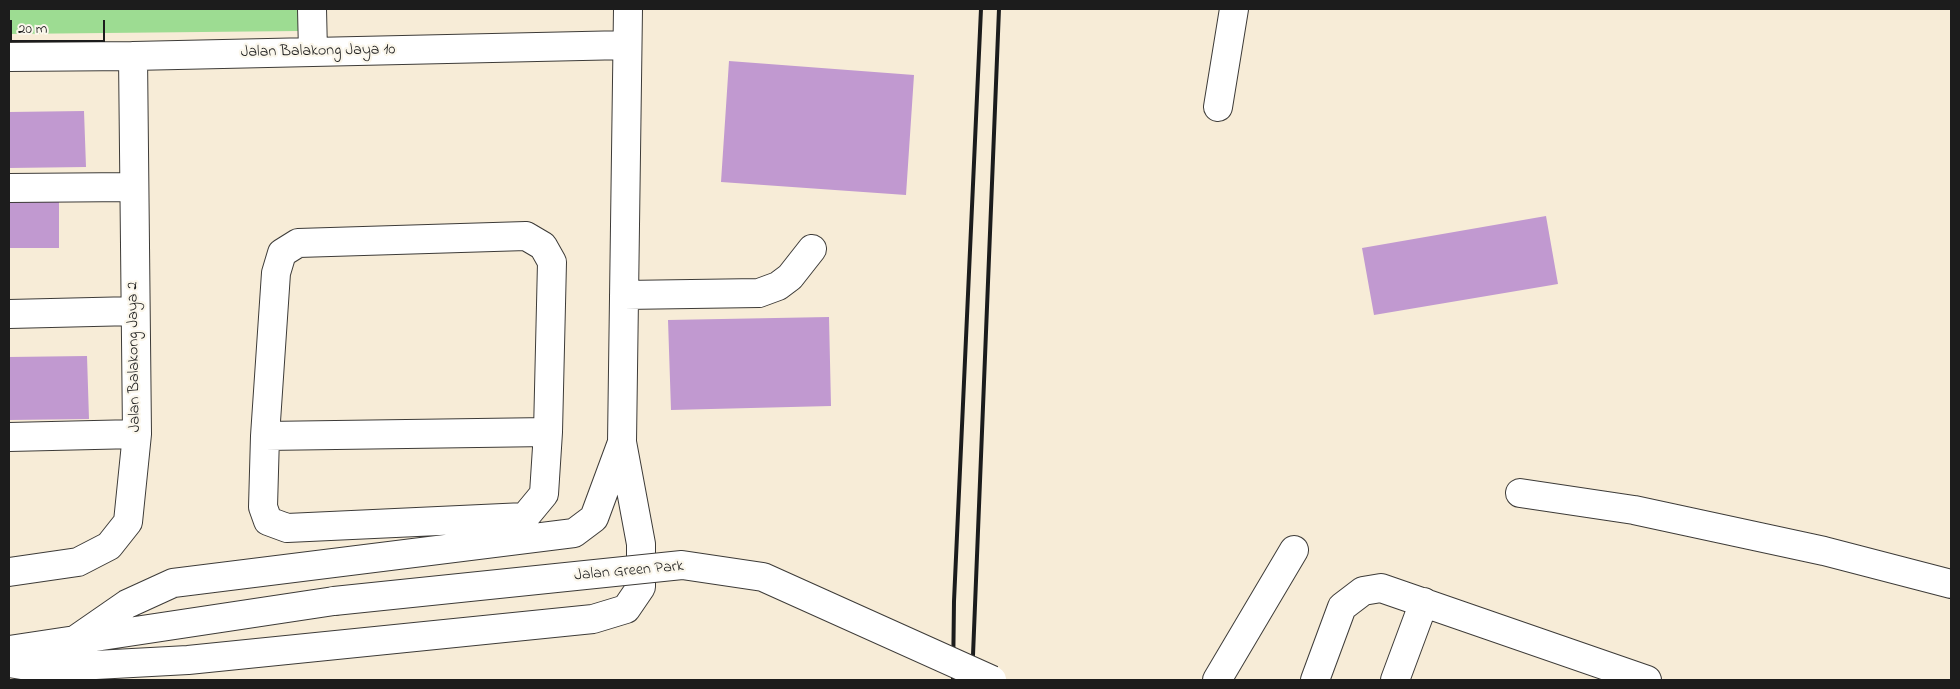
<!DOCTYPE html>
<style>
body{margin:0}
#map{position:relative;width:1960px;height:689px;overflow:hidden;background:#f7ecd7;font-family:"Indie Flower",sans-serif}
canvas{display:block}
.frame{position:absolute;inset:0;border:10px solid #1c1c1c;pointer-events:none}
.scale{position:absolute;left:10px;top:20px;width:95px;height:22px;box-sizing:border-box;border:2px solid #1c1c1c;border-top:0;padding-left:6px;font-size:15px;line-height:18px;white-space:nowrap;color:#1c1c1c;-webkit-text-stroke:4px #fbf7ec;paint-order:stroke}
</style>
<div id="map">
<canvas width="1960" height="689"></canvas>
<div class="frame"></div>
<div class="scale">20 m</div>
</div>
<script>
const context = document.querySelector('canvas').getContext('2d');
context.lineJoin = 'round';
function fillPath(path, color) { context.fillStyle = color; context.fill(path, 'evenodd'); }
const poly = rows => new Path2D(rows.map(r => 'M' + r).join(''));
function stroke(path, color, width, dash) { context.strokeStyle = color; context.lineWidth = width; context.lineCap = dash ? 'butt' : 'round'; context.setLineDash(dash || []); context.stroke(path); }
function label(font, color, halo, rows, align = 'center') {
  context.font = font + ' "Indie Flower",sans-serif'; context.lineWidth = 4.5; context.setLineDash([]); context.textBaseline = 'middle'; context.strokeStyle = halo; context.fillStyle = color; for (const [text, x, y, turn = 0] of rows) {
    context.save(); context.translate(x, y); context.rotate((+turn || 0) * Math.PI / 180); context.textAlign = isNaN(turn) ? turn : align; if (halo) context.strokeText(text, 0, 0); context.fillText(text, 0, 0); context.restore();
  }
}
fillPath(poly([
 [9,9,298,9,298,31,9,34]
]), '#9ddc92');
fillPath(poly([
 [729,61,914,75,906,195,721,182],
 [84,111,86,167,9,168,9,112],
 [59,197,59,248,9,248,9,198],
 [1546,216,1558,284,1374,315,1362,248],
 [829,317,831,406,671,410,668,320],
 [87,356,89,419,9,420,9,357]
]), '#c199d0');
const minor = poly([
 [312,9,313,52],
 [9,57,133,56,627,45],
 [1218,107,1234,9],
 [9,188,133,187],
 [526,236,543,246,552,262,548,432,544,494,525,517,287,528,268,521,263,507,265,436,276,273,282,253,298,243,526,236],
 [624,295,759,293,778,286,790,277,812,249],
 [9,314,135,311],
 [265,436,548,432],
 [9,437,137,434],
 [1520,493,1634,510,1824,551,1951,584],
 [9,572,78,562,109,546,128,522,137,434,133,56],
 [75,640,127,604,173,583,574,533,594,518,621,445],
 [9,650,334,601],
 [9,663,40,668,188,660,593,619,626,609,641,587,641,544,622,442,628,9],
 [1217,680,1294,550],
 [1315,680,1342,607,1363,591,1381,588,1647,680],
 [1395,680,1424,602]
]);
stroke(minor, '#3d3b38', 30);
stroke(minor, '#fff', 28);
stroke(poly([
 [953,680,954,601,981,9],
 [972,680,999,9]
]), '#1c1c1c', 4);
const minorBridge = poly([
 [334,601,682,565,763,577,992,680]
]);
stroke(minorBridge, '#3d3b38', 30, []);
stroke(minorBridge, '#fff', 28);
label('16px', '#1c1c1c', '#fbf7ec', [
 ["Jalan Balakong Jaya 10",318,52,-1],
 ["Jalan Balakong Jaya 2",135,357,-91],
 ["Jalan Green Park",629,572,-5]
]);
</script>
